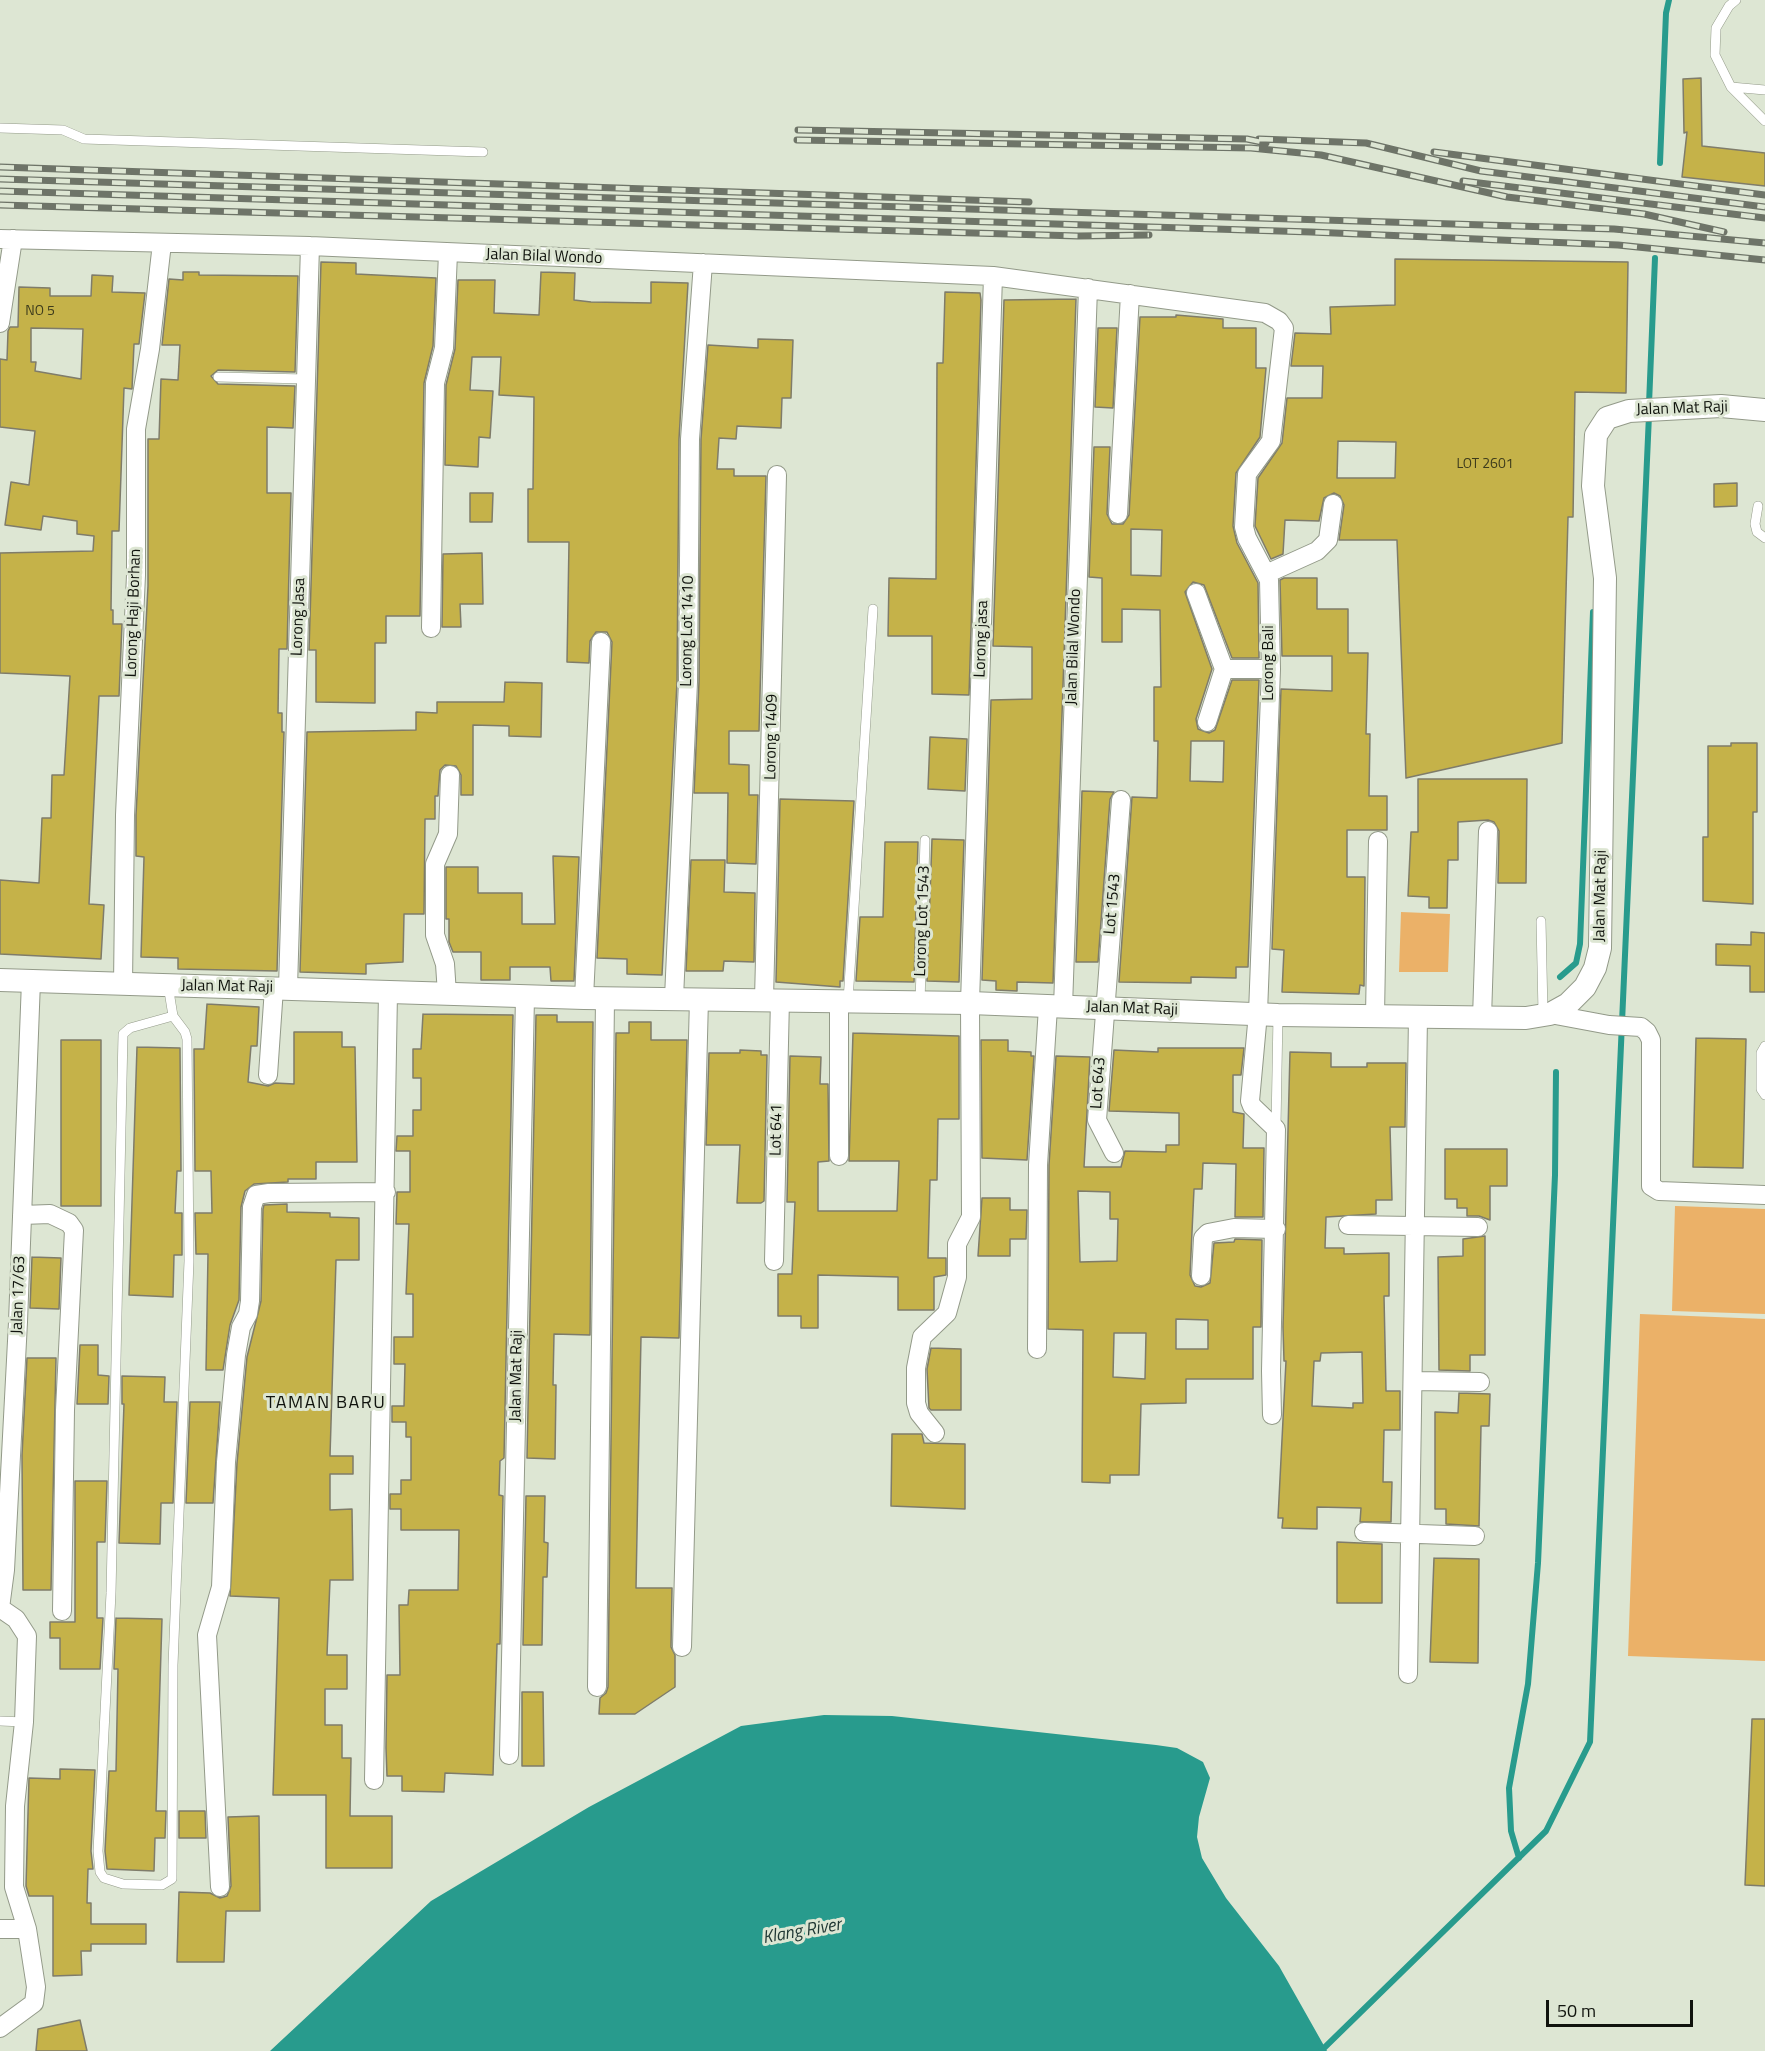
<!DOCTYPE html>
<style>
body{margin:0}
#map{position:relative;width:1765px;height:2051px;overflow:hidden;background:#dde6d3;font-family:"Titillium Web",sans-serif}
canvas{display:block}
.scale{position:absolute;left:1546px;top:2000px;width:147px;height:27px;box-sizing:border-box;border:3px solid #10130d;border-top:0;padding-left:8px;font-size:18px;line-height:21px;white-space:nowrap;color:#10130d;-webkit-text-stroke:4px #dde6d3;paint-order:stroke}
</style>
<div id="map">
<canvas width="1765" height="2051"></canvas>
<div class="scale">50 m</div>
</div>
<script>
const context = document.querySelector('canvas').getContext('2d');
context.lineJoin = 'round';
function fillPath(path, color) { context.fillStyle = color; context.fill(path, 'evenodd'); }
const poly = rows => new Path2D(rows.map(r => 'M' + r).join(''));
function stroke(path, color, width, dash) { context.strokeStyle = color; context.lineWidth = width; context.lineCap = dash ? 'butt' : 'round'; context.setLineDash(dash || []); context.stroke(path); }
function label(font, color, halo, rows, align = 'center') {
  context.font = font + ' "Titillium Web",sans-serif'; context.lineWidth = 6; context.setLineDash([]); context.textBaseline = 'middle'; context.strokeStyle = halo; context.fillStyle = color; for (const [text, x, y, turn = 0] of rows) {
    context.save(); context.translate(x, y); context.rotate((+turn || 0) * Math.PI / 180); context.textAlign = isNaN(turn) ? turn : align; if (halo) context.strokeText(text, 0, 0); context.fillText(text, 0, 0); context.restore();
  }
}
fillPath(poly([
 [1401,912,1450,914,1448,972,1399,972],
 [1675,1206,1765,1209,1765,1314,1672,1311],
 [1640,1314,1765,1319,1765,1661,1628,1656]
]), '#ebb168');
fillPath(poly([
 [824,1715,892,1716,1156,1745,1177,1748,1203,1762,1210,1778,1199,1817,1197,1837,1202,1858,1226,1898,1279,1966,1327,2051,270,2051,431,1901,589,1807,741,1726]
]), '#289b8d');
stroke(poly([
 [1660,163,1666,13,1669,0],
 [1649,404,1655,258],
 [1560,977,1576,963,1580,944,1593,612],
 [1519,1858,1511,1831,1509,1788,1528,1684,1538,1563,1555,1175,1556,1072],
 [1321,2051,1546,1831,1590,1742,1649,415]
]), '#289b8d', 6);
const building = poly([
 [1701,78,1702,146,1765,153,1765,186,1682,177,1687,132,1684,133,1683,79,1701,78],
 [1395,259,1628,262,1626,393,1575,392,1573,517,1568,517,1562,743,1406,778,1397,540,1339,540,1344,505,1340,496,1334,493,1324,498,1319,521,1285,520,1283,554,1271,559,1255,526,1258,478,1282,443,1287,398,1322,398,1323,366,1291,366,1295,333,1331,334,1330,307,1395,305,1395,259],
 [1338,441,1396,442,1395,478,1337,478,1338,441],
 [321,262,356,263,356,274,436,278,433,346,424,383,420,616,386,616,386,643,375,643,375,703,316,702,316,650,309,650,321,262],
 [183,272,199,272,199,275,298,276,295,372,218,370,211,376,218,384,295,386,293,428,267,427,267,493,291,493,287,649,279,649,278,713,282,713,282,732,284,732,277,971,178,969,178,958,141,957,144,857,136,856,136,815,148,586,148,439,159,439,161,379,178,380,180,345,162,345,169,279,183,280,183,272],
 [541,272,575,273,574,300,591,302,651,303,651,282,688,283,679,439,677,682,662,975,627,974,627,959,597,958,612,642,607,632,596,632,590,641,589,663,567,662,569,542,528,542,528,489,533,489,534,397,499,395,501,357,472,357,470,390,493,391,490,438,479,437,478,467,445,465,446,385,455,349,458,280,495,280,494,313,539,315,541,272],
 [92,275,113,276,112,292,145,293,139,344,134,344,132,389,124,388,119,531,112,531,111,610,113,610,113,624,122,624,119,696,99,696,89,904,104,905,101,959,0,954,0,880,39,883,42,818,51,818,52,775,64,775,70,676,0,673,0,553,93,551,94,536,77,534,77,521,43,516,41,530,5,525,11,482,29,485,35,431,0,427,0,359,7,360,8,331,10,327,18,327,19,287,50,288,50,296,91,296,92,275],
 [31,328,83,329,81,379,35,371,36,362,31,362,31,328],
 [945,292,980,293,981,300,969,695,932,694,932,636,888,636,889,578,936,579,937,363,943,363,945,292],
 [1076,299,1053,983,1017,982,1017,991,996,990,996,981,982,980,991,700,1032,699,1032,647,993,646,1004,300,1076,299],
 [1176,315,1223,319,1223,328,1256,328,1256,368,1266,368,1260,437,1236,473,1233,526,1237,543,1258,583,1259,658,1232,658,1204,585,1193,582,1185,592,1212,669,1196,719,1198,729,1209,733,1215,730,1232,680,1259,680,1248,967,1236,967,1236,978,1191,977,1191,983,1119,982,1132,797,1157,798,1158,741,1154,741,1154,687,1161,687,1160,610,1122,609,1122,642,1102,642,1102,578,1089,577,1094,447,1110,447,1107,514,1112,524,1123,524,1129,515,1140,317,1176,317,1176,315],
 [1131,529,1162,530,1161,576,1131,575,1131,529],
 [1191,741,1224,741,1223,782,1190,781,1191,741],
 [1098,328,1117,328,1113,408,1095,407,1098,328],
 [758,339,793,340,791,398,782,398,781,428,737,426,736,439,719,438,717,469,734,469,734,476,766,476,759,731,729,731,729,764,749,765,749,795,758,795,756,864,727,863,728,793,694,793,699,682,701,439,708,345,758,348,758,339],
 [1737,483,1737,506,1714,507,1714,484,1737,483],
 [470,493,493,493,492,522,470,522,470,493],
 [482,553,483,604,460,604,461,627,442,627,443,554,482,553],
 [1284,578,1317,578,1317,609,1348,609,1348,653,1368,653,1366,734,1370,734,1369,796,1387,796,1387,830,1347,830,1347,877,1365,877,1364,986,1360,985,1359,994,1282,992,1284,950,1272,949,1281,689,1332,691,1332,656,1282,656,1280,580,1284,578],
 [505,682,542,683,541,737,509,736,509,726,473,725,473,795,461,795,461,775,456,766,445,765,440,770,438,796,435,796,435,819,425,819,424,914,404,914,403,962,366,964,366,974,300,972,307,732,416,730,416,712,437,713,437,702,504,702,505,682],
 [930,737,967,739,965,791,928,789,930,737],
 [1731,743,1757,743,1757,812,1753,812,1753,904,1703,901,1703,837,1708,837,1708,746,1731,746,1731,743],
 [1418,779,1527,779,1526,883,1498,883,1499,831,1494,822,1488,820,1458,822,1458,860,1448,860,1447,908,1429,908,1429,897,1408,896,1411,832,1418,832,1418,779],
 [1082,791,1114,792,1110,799,1098,962,1076,962,1082,791],
 [780,799,854,801,843,981,840,981,840,987,776,982,780,799],
 [932,839,964,840,959,982,927,981,932,839],
 [885,842,918,842,914,982,856,981,860,917,883,917,885,842],
 [553,856,579,857,574,981,551,981,550,967,510,967,510,980,481,980,481,952,453,952,449,942,449,919,446,919,446,867,478,867,478,893,522,893,522,924,555,924,553,856],
 [691,860,725,860,724,892,755,893,754,962,724,961,723,971,686,971,691,860],
 [1751,932,1765,933,1765,992,1750,992,1750,966,1716,965,1716,944,1751,945,1751,932],
 [207,1004,259,1007,257,1046,251,1046,248,1082,268,1086,275,1083,294,1084,294,1032,342,1032,342,1047,355,1047,357,1162,316,1162,316,1179,288,1179,288,1182,254,1184,245,1191,241,1207,239,1300,230,1325,223,1370,206,1370,208,1254,196,1254,195,1213,212,1213,211,1171,195,1171,194,1049,204,1049,207,1004],
 [423,1014,513,1015,504,1458,500,1461,499,1495,503,1496,500,1644,497,1644,493,1775,445,1773,444,1792,402,1791,402,1776,387,1776,386,1748,387,1675,400,1675,399,1605,408,1605,409,1590,458,1590,459,1530,401,1530,401,1509,390,1509,390,1494,401,1494,401,1480,411,1480,411,1437,406,1437,406,1422,392,1422,392,1406,404,1406,405,1364,394,1364,394,1337,413,1337,413,1294,406,1294,409,1224,396,1224,397,1192,410,1192,410,1151,396,1151,397,1136,413,1136,413,1110,421,1110,421,1078,413,1078,413,1049,421,1049,423,1014],
 [536,1015,557,1015,557,1022,593,1022,590,1335,554,1334,553,1385,556,1385,555,1459,527,1458,536,1015],
 [629,1022,651,1022,651,1040,687,1040,679,1338,641,1337,638,1479,636,1588,672,1588,671,1647,675,1655,675,1687,635,1714,599,1714,600,1698,606,1693,608,1687,616,1033,629,1033,629,1022],
 [853,1033,959,1036,959,1119,938,1119,937,1180,930,1180,928,1258,946,1258,946,1275,934,1277,934,1310,898,1310,898,1277,818,1275,818,1328,801,1328,801,1316,778,1316,778,1274,792,1274,795,1202,787,1202,790,1056,821,1057,820,1084,828,1084,829,1161,818,1162,818,1211,897,1211,899,1161,849,1161,853,1033],
 [1696,1038,1746,1039,1743,1168,1693,1167,1696,1038],
 [61,1040,101,1040,101,1206,61,1206,61,1040],
 [981,1040,1008,1040,1008,1051,1031,1052,1031,1056,1034,1056,1027,1160,982,1158,981,1040],
 [137,1047,180,1048,181,1171,177,1171,175,1213,182,1213,182,1255,174,1255,173,1297,129,1295,137,1047],
 [1158,1048,1244,1048,1241,1075,1233,1075,1233,1112,1244,1114,1243,1148,1264,1148,1263,1217,1235,1217,1236,1164,1203,1163,1202,1189,1194,1189,1190,1275,1195,1286,1201,1287,1210,1283,1214,1243,1234,1242,1235,1239,1262,1240,1261,1327,1253,1327,1253,1379,1186,1379,1186,1403,1141,1404,1139,1475,1110,1475,1110,1483,1082,1482,1083,1330,1048,1329,1049,1165,1056,1056,1090,1057,1084,1167,1121,1167,1125,1151,1166,1152,1166,1145,1179,1145,1179,1113,1109,1111,1114,1050,1158,1052,1158,1048],
 [1078,1191,1110,1192,1110,1219,1118,1219,1117,1261,1080,1262,1078,1191],
 [1176,1319,1208,1320,1208,1349,1176,1349,1176,1319],
 [1114,1333,1146,1333,1145,1379,1113,1377,1114,1333],
 [740,1050,761,1051,761,1055,767,1055,764,1201,761,1203,737,1203,740,1145,706,1145,709,1053,740,1053,740,1050],
 [1290,1052,1331,1053,1331,1067,1367,1067,1367,1063,1406,1063,1405,1127,1390,1127,1392,1200,1376,1200,1376,1214,1326,1217,1325,1248,1344,1248,1344,1254,1389,1253,1389,1296,1384,1296,1386,1391,1400,1391,1400,1430,1384,1430,1383,1482,1392,1482,1391,1522,1360,1522,1361,1508,1317,1507,1317,1529,1282,1528,1283,1518,1278,1518,1286,1361,1284,1361,1283,1327,1290,1052],
 [1362,1352,1363,1403,1353,1403,1353,1408,1312,1406,1314,1361,1320,1361,1321,1353,1362,1352],
 [1445,1149,1507,1149,1507,1186,1490,1186,1490,1220,1479,1216,1467,1216,1467,1208,1457,1208,1457,1199,1445,1199,1445,1149],
 [982,1198,1010,1198,1010,1210,1027,1210,1026,1239,1010,1239,1010,1256,978,1256,982,1198],
 [287,1204,287,1212,330,1213,330,1217,359,1218,359,1260,336,1260,330,1456,353,1456,353,1474,330,1474,330,1510,352,1509,353,1580,330,1580,327,1655,347,1655,347,1689,325,1689,325,1725,342,1725,342,1758,351,1758,350,1816,392,1816,392,1868,326,1868,326,1795,273,1795,279,1598,230,1596,237,1463,247,1357,261,1301,263,1209,264,1205,287,1204],
 [1485,1236,1485,1355,1470,1355,1470,1371,1439,1370,1438,1257,1463,1256,1463,1239,1485,1236],
 [32,1257,61,1258,59,1309,30,1308,32,1257],
 [80,1345,98,1345,98,1375,109,1376,108,1404,77,1404,80,1345],
 [931,1348,961,1349,961,1410,931,1410,929,1408,927,1369,931,1348],
 [27,1358,56,1358,51,1590,23,1590,22,1455,27,1358],
 [122,1376,165,1377,164,1402,177,1402,173,1503,161,1503,160,1544,119,1543,124,1404,122,1404,122,1376],
 [1459,1393,1490,1394,1489,1426,1481,1426,1479,1526,1446,1524,1446,1509,1435,1509,1435,1412,1458,1413,1459,1393],
 [190,1402,220,1402,213,1503,186,1503,190,1402],
 [892,1434,922,1434,924,1443,965,1444,965,1509,891,1506,892,1434],
 [75,1481,107,1481,105,1542,97,1542,97,1618,103,1618,100,1669,60,1669,60,1638,50,1638,50,1622,75,1622,75,1481],
 [526,1496,545,1496,544,1542,548,1543,547,1577,543,1577,542,1645,523,1645,526,1496],
 [1337,1542,1382,1544,1382,1603,1337,1603,1337,1542],
 [1434,1558,1479,1559,1478,1663,1430,1662,1434,1558],
 [116,1618,162,1619,156,1811,166,1811,165,1838,155,1838,154,1871,107,1869,105,1851,109,1771,116,1771,118,1669,114,1669,116,1618],
 [522,1692,543,1692,544,1766,522,1766,522,1692],
 [1752,1719,1765,1719,1765,1886,1745,1885,1752,1719],
 [60,1769,95,1770,91,1851,93,1869,88,1869,87,1903,91,1903,91,1924,146,1924,146,1944,91,1944,91,1951,81,1951,82,1975,53,1976,53,1896,29,1896,26,1886,29,1778,60,1779,60,1769],
 [179,1811,205,1811,206,1838,179,1838,179,1811],
 [259,1816,260,1911,226,1911,224,1962,177,1962,179,1892,210,1893,220,1898,227,1896,231,1886,228,1817,259,1816],
 [80,2020,87,2051,36,2051,38,2029,80,2020]
]);
fillPath(building, '#c5b249');
stroke(building, '#7f7c6a', 1.5);
const service = poly([
 [1736,0,1729,6,1716,28,1715,55,1731,87,1765,121],
 [1731,87,1765,90],
 [0,128,63,130,84,139,483,152],
 [218,377,306,379],
 [1758,506,1755,524,1757,532,1765,538],
 [1541,921,1543,1013],
 [168,985,173,1016,185,1032,187,1039,189,1261,173,1665,172,1879,162,1885,123,1884,104,1878,100,1872,98,1851,111,1593,123,1034,130,1028,173,1016],
 [848,1001,873,609],
 [920,1002,925,840],
 [1765,1046,1761,1053,1761,1089,1765,1095],
 [1276,1126,1278,1015],
 [0,1721,24,1722]
]);
const minor = poly([
 [0,239,310,246,993,276,1265,313,1279,321,1284,328,1271,441,1247,474,1244,527,1247,538,1269,580,1271,669,1258,1013,1250,1101,1252,1106,1276,1129,1271,1371,1272,1415],
 [0,323,13,239],
 [1118,514,1130,294],
 [1266,574,1317,551,1328,540,1333,504],
 [1196,593,1224,669,1271,669],
 [431,628,435,383,444,348,448,253],
 [1207,722,1224,669],
 [123,985,125,815,136,575,136,429,150,349,162,243],
 [288,988,310,246],
 [447,994,445,964,435,935,435,864,448,834,450,775],
 [584,998,601,642],
 [674,998,688,682,690,439,703,263],
 [764,999,777,475],
 [839,1001,839,1156],
 [1063,1007,1088,288],
 [1550,1014,1609,1025,1641,1027,1647,1032,1651,1040,1651,1186,1659,1191,1765,1195],
 [1375,1016,1378,841],
 [1482,1018,1488,831],
 [268,1075,274,988],
 [1114,1153,1097,1120,1121,800],
 [22,1215,50,1214,69,1223,74,1230,65,1410,62,1611],
 [1348,1225,1478,1227],
 [774,1261,780,999],
 [1201,1276,1203,1238,1208,1233,1234,1228,1276,1229],
 [1037,1349,1038,1165,1048,1007],
 [1414,1381,1480,1382],
 [935,1433,919,1413,916,1403,916,1368,922,1337,947,1313,957,1277,957,1244,971,1217,970,1003,993,276],
 [1364,1532,1475,1536],
 [0,1608,5,1570,18,1322,31,981],
 [682,1647,699,999],
 [1408,1674,1418,1016],
 [597,1687,605,999],
 [509,1755,525,997],
 [374,1780,388,993],
 [220,1887,207,1635,221,1587,226,1462,236,1355,241,1327,248,1314,250,1301,252,1207,256,1195,269,1193,386,1192],
 [0,1929,27,1929],
 [0,2028,34,2003,36,1987,27,1929,14,1887,15,1806,24,1722,27,1636,16,1619,0,1608]
]);
const tertiary = poly([
 [0,980,584,998,970,1003,1278,1015,1526,1018,1550,1014,1568,1004,1585,987,1595,968,1600,948,1605,578,1593,486,1596,435,1607,418,1629,411,1721,406,1765,410]
]);
stroke(service, '#939a89', 10);
stroke(minor, '#939a89', 20);
stroke(tertiary, '#939a89', 24);
stroke(service, '#fff', 9);
stroke(minor, '#fff', 18);
stroke(tertiary, '#fff', 22);
const rail = poly([
 [798,130,1247,139,1266,143],
 [1259,139,1366,143,1481,171,1765,207],
 [797,140,1251,148,1321,155,1507,197,1644,214,1724,232],
 [1434,152,1765,195],
 [0,167,1029,202],
 [0,179,1614,229,1765,243],
 [1463,181,1765,218],
 [0,191,1311,232,1618,245,1765,260],
 [0,205,1078,236,1149,235]
]);
stroke(rail, '#6e7468', 7);
stroke(rail, '#dde6d3', 4.5, [14]);
label('14px', '#3d3b1c', null, [
 ["NO 5",40,312],
 ["LOT 2601",1485,465]
]);
label('16px', '#10130d', '#dde6d3', [
 ["Jalan Bilal Wondo",544,257,2],
 ["Jalan Mat Raji",1682,409,-2],
 ["Lorong Haji Borhan",134,613,-88],
 ["Lorong Jasa",299,617,-88],
 ["Lorong Lot 1410",688,631,-89],
 ["Lorong jasa",982,639,-88],
 ["Jalan Bilal Wondo",1074,647,-88],
 ["Lorong Bali",1269,663,-90],
 ["Lorong 1409",772,737,-89],
 ["Jalan Mat Raji",1601,896,-89],
 ["Lot 1543",1113,904,-85],
 ["Lorong Lot 1543",923,921,-88],
 ["Jalan Mat Raji",227,987,1],
 ["Jalan Mat Raji",1132,1009,2],
 ["Lot 643",1099,1083,-86],
 ["Lot 641",777,1130,-89],
 ["Jalan 17/63",19,1295,-88],
 ["Jalan Mat Raji",517,1376,-89]
]);
context.letterSpacing = '1.5px';
label('18px', '#10130d', '#dde6d3', [
 ["TAMAN BARU",326,1404]
]);
context.letterSpacing = '0px';
label('italic 18px', '#1f3733', '#dde6d3', [
 ["Klang River",802,1932,-10]
]);
</script>
